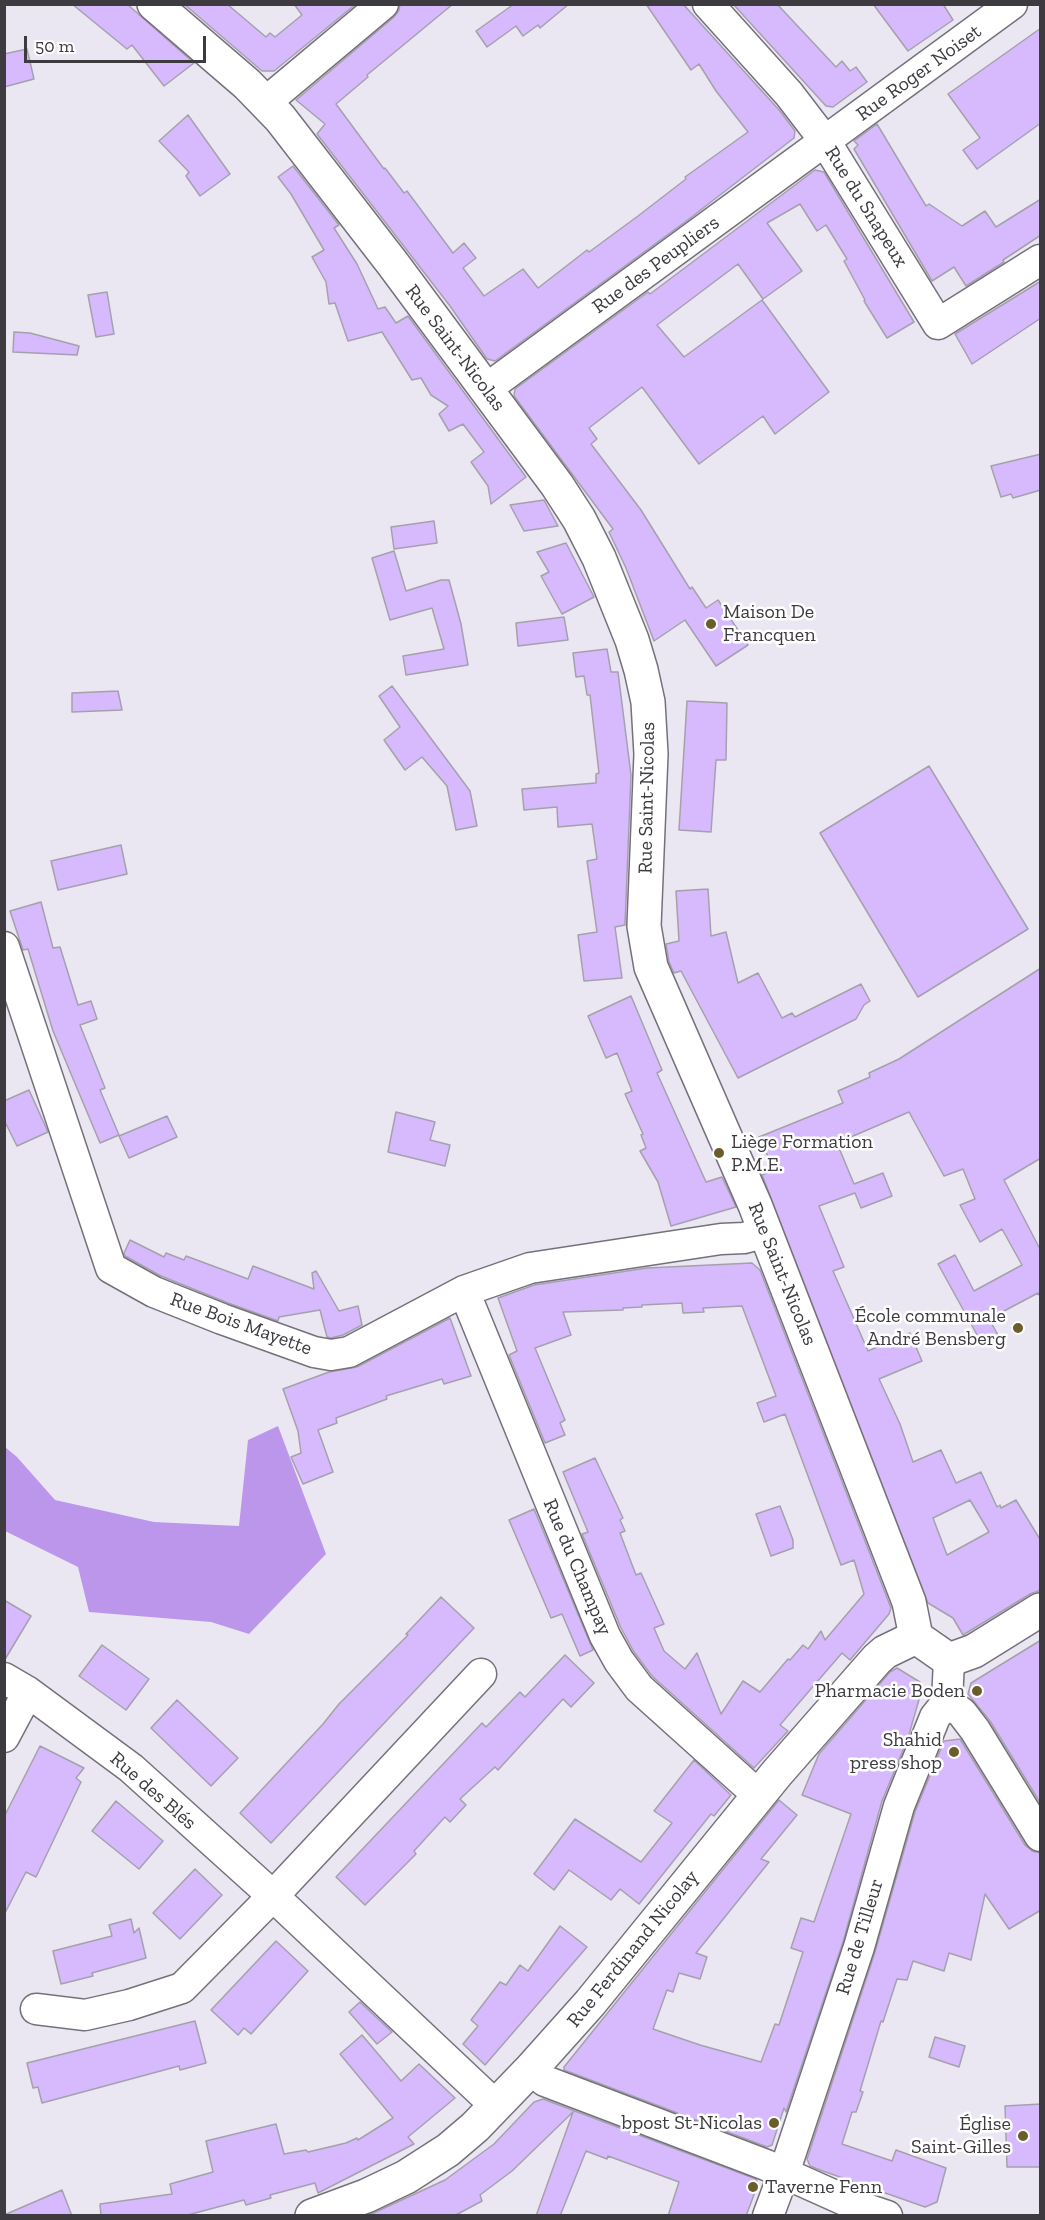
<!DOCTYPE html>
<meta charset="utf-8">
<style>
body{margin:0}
#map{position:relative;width:1045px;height:2220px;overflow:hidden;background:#ebe7f2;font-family:"Zilla Slab",serif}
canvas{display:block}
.frame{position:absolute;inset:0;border:6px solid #3d3b40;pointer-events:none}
.scale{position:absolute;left:24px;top:36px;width:182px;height:27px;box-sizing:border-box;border:3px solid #3d3b40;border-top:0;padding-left:8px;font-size:18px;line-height:21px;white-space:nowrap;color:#3d3b40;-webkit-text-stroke:4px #fff;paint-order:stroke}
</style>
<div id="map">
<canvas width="1045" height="2220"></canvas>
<div class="frame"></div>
<div class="scale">50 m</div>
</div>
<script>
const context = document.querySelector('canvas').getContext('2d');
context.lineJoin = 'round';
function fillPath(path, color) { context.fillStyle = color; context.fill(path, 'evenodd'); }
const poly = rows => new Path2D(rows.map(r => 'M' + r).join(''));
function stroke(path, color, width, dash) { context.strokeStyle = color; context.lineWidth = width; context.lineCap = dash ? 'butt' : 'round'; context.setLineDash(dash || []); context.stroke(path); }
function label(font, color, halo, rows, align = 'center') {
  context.font = font + ' "Zilla Slab",serif'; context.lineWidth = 5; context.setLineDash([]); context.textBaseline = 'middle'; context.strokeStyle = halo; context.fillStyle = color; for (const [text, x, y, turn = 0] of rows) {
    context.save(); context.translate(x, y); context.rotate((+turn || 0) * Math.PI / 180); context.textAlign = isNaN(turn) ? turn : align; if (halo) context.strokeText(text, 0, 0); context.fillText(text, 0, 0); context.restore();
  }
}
fillPath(poly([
 [278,1426,326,1554,249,1634,211,1622,89,1612,78,1567,5,1531,5,1447,17,1457,55,1500,154,1522,239,1526,248,1440]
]), '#bc96eb');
const building = poly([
 [72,4,127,4,194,63,164,86,132,45,127,49,72,4],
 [184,4,227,4,266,37,270,33,275,37,302,15,294,4,356,4,274,71,262,71,184,4],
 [400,4,453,4,367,75,368,77,336,104,384,169,385,168,404,193,407,191,453,253,464,243,476,258,463,268,484,296,523,269,538,288,587,250,589,252,638,216,686,179,685,177,748,132,716,91,699,64,691,70,646,4,683,4,780,111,795,131,794,138,685,222,495,361,487,359,450,306,317,134,325,124,296,100,394,17,399,10,400,4],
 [514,4,569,4,540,28,538,25,523,36,516,26,487,47,476,31,514,4],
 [733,4,777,4,836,67,842,61,850,71,856,67,867,82,833,107,826,106,733,4],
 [873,4,943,4,953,20,908,51,873,4],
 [1041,28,1041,123,977,169,963,150,980,138,948,94,1041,28],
 [27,49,34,79,4,87,4,54,27,49],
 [188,115,230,174,200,196,186,176,189,172,159,141,188,115],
 [877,124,926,206,929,204,962,226,985,211,996,227,1041,199,1041,235,1003,260,1004,262,966,286,954,267,932,281,854,149,858,145,854,141,877,124],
 [293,166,339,225,334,228,357,264,378,309,385,307,396,323,408,316,526,477,491,504,488,486,471,462,484,452,463,424,449,431,439,414,448,406,431,395,421,378,412,380,382,332,348,341,335,303,329,304,326,282,312,257,324,250,291,194,278,177,293,166],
 [815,170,824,172,914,322,887,338,864,301,865,300,844,261,847,259,826,225,817,231,800,204,767,223,802,271,763,299,738,264,657,325,684,357,762,300,829,392,775,434,763,416,699,464,642,387,589,428,597,439,591,444,641,510,690,589,692,587,706,608,718,600,748,645,716,666,685,620,654,641,626,568,609,532,613,529,514,396,515,389,648,292,650,294,815,170],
 [1041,281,1041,318,972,364,955,334,1041,281],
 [107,292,114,334,96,337,88,295,107,292],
 [14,332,30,333,79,346,77,355,13,352,14,332],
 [1041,454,1041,490,1013,498,1011,494,1001,497,991,466,1041,454],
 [544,500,558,526,524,531,510,505,544,500],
 [434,521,437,543,394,549,391,527,434,521],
 [566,543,594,597,562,614,541,576,549,572,537,552,566,543],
 [394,551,406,591,441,580,449,580,461,624,468,665,406,675,403,656,444,649,432,608,390,620,372,558,394,551],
 [564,617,568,640,518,646,516,623,564,617],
 [607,649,611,672,618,672,631,775,625,925,615,927,622,978,584,981,578,935,597,932,587,861,597,859,592,824,558,827,557,807,524,810,522,789,596,783,596,774,599,773,590,695,587,695,584,676,576,677,573,653,607,649],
 [392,686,470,791,477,826,456,830,447,786,422,757,405,770,384,740,400,727,379,696,392,686],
 [118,691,122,710,72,712,72,693,118,691],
 [687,701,727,703,726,760,716,760,711,832,679,830,687,701],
 [929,766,1028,929,918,997,820,833,929,766],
 [121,845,127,874,58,890,51,861,121,845],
 [708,889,711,936,726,932,738,983,758,973,782,1018,792,1013,795,1017,861,984,870,1001,864,1005,856,1019,738,1078,681,971,674,973,669,962,666,944,679,941,676,891,708,889],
 [41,902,53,948,60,947,78,1005,91,1001,97,1019,80,1025,105,1088,100,1090,119,1135,100,1143,53,1031,28,949,23,950,10,911,41,902],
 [1041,968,1041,1158,1004,1180,1041,1251,1041,1298,1038,1293,989,1319,998,1335,981,1342,938,1264,955,1255,974,1291,1022,1265,1002,1229,980,1242,960,1205,975,1199,963,1169,944,1176,909,1112,837,1143,854,1184,883,1173,892,1196,861,1208,855,1193,819,1206,844,1267,833,1271,868,1351,910,1333,922,1361,879,1379,900,1424,913,1462,941,1450,956,1483,981,1472,997,1507,1000,1505,1001,1508,1016,1500,1041,1541,1041,1590,1030,1594,963,1635,953,1618,928,1603,762,1175,774,1170,759,1137,843,1103,838,1091,870,1077,869,1073,899,1059,1041,968],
 [970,1500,989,1532,947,1555,933,1518,970,1500],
 [631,996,662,1070,657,1073,706,1182,722,1177,736,1207,671,1226,658,1182,640,1151,646,1148,641,1135,643,1134,625,1094,632,1091,617,1053,606,1058,588,1016,631,996],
 [29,1090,48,1132,17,1146,4,1120,4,1101,29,1090],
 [396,1112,435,1122,430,1140,450,1145,445,1166,388,1152,396,1112],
 [167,1116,177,1137,129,1158,119,1136,167,1116],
 [130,1240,164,1257,166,1253,184,1260,186,1256,248,1279,253,1266,314,1289,312,1273,316,1271,339,1311,358,1306,362,1325,343,1335,331,1338,327,1337,320,1310,279,1317,278,1321,228,1303,161,1276,125,1256,124,1253,130,1240],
 [752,1263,760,1270,891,1608,889,1614,850,1660,842,1653,816,1683,780,1725,788,1731,754,1768,652,1676,634,1652,621,1628,582,1534,588,1532,563,1472,595,1458,623,1518,620,1520,625,1531,620,1533,636,1575,641,1573,664,1624,654,1628,664,1651,685,1669,697,1653,721,1714,743,1681,760,1692,788,1659,790,1660,803,1645,808,1649,821,1631,825,1640,864,1594,854,1560,841,1565,785,1414,764,1422,757,1403,776,1396,742,1306,703,1308,704,1312,683,1313,682,1303,642,1305,642,1307,623,1308,623,1310,563,1312,571,1335,535,1348,565,1420,560,1423,565,1435,545,1443,509,1355,517,1351,498,1298,534,1285,647,1268,752,1263],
 [450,1318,471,1376,444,1384,442,1379,386,1396,387,1399,336,1418,337,1423,318,1430,333,1472,303,1484,291,1457,301,1453,298,1431,283,1389,329,1372,357,1367,450,1318],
 [780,1506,793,1540,793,1548,771,1556,756,1514,780,1506],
 [534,1509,593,1650,580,1656,562,1614,551,1618,509,1520,534,1509],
 [441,1597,474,1628,271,1843,240,1813,323,1724,339,1704,408,1635,406,1634,441,1597],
 [4,1600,31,1616,4,1661,4,1600],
 [1041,1640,1041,1804,990,1721,968,1694,971,1683,1041,1640],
 [102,1645,149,1679,126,1710,79,1676,102,1645],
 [565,1655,594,1683,571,1707,563,1699,498,1770,495,1767,460,1799,466,1805,450,1822,445,1817,414,1851,416,1854,365,1905,336,1877,482,1723,486,1727,520,1692,525,1697,565,1655],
 [897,1668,920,1682,922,1689,908,1738,882,1801,843,1942,786,2112,784,2108,772,2145,767,2147,564,2070,564,2067,779,1800,797,1815,761,1859,769,1862,696,1953,707,1957,700,1979,679,1973,673,1992,667,1990,653,2029,700,2045,761,2062,775,2024,779,2025,803,1952,791,1948,801,1918,814,1922,851,1814,802,1795,819,1754,890,1672,897,1668],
 [177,1700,238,1758,211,1786,151,1728,177,1700],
 [960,1739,1025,1845,1032,1851,1041,1853,1041,1910,1009,1929,985,1894,971,1960,949,1953,944,1971,913,1961,907,1980,897,1979,883,2022,881,2021,860,2091,863,2092,856,2112,852,2112,842,2144,892,2161,896,2150,946,2168,937,2202,925,2207,820,2170,810,2166,807,2159,875,1952,915,1812,944,1741,960,1739],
 [40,1746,84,1768,76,1778,81,1782,36,1877,26,1872,4,1915,4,1817,40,1746],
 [694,1760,731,1795,714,1816,711,1814,639,1904,620,1889,611,1900,569,1870,554,1890,534,1874,575,1819,641,1862,672,1823,654,1811,694,1760],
 [116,1801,163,1841,139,1869,92,1831,116,1801],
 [195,1869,222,1895,180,1939,153,1913,195,1869],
 [131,1919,134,1933,139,1928,146,1958,92,1973,93,1976,61,1984,53,1951,112,1936,109,1925,131,1919],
 [560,1926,587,1947,485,2065,463,2044,478,2026,471,2020,500,1982,506,1985,520,1965,528,1971,560,1926],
 [276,1941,308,1971,251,2034,244,2028,238,2035,211,2010,276,1941],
 [360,2002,392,2032,377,2044,349,2012,360,2002],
 [195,2021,206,2063,180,2070,179,2066,42,2103,38,2087,33,2088,27,2063,195,2021],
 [362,2035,401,2081,419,2064,455,2098,408,2137,414,2144,318,2193,315,2183,270,2195,271,2198,246,2205,244,2200,184,2216,101,2216,100,2204,172,2194,170,2184,213,2172,206,2141,276,2124,284,2154,306,2150,308,2152,346,2143,357,2138,358,2140,393,2118,340,2054,362,2035],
 [935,2037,965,2046,959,2067,929,2057,935,2037],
 [543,2099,756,2179,758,2184,746,2216,668,2216,679,2182,608,2156,607,2159,586,2151,560,2216,536,2216,573,2112,512,2171,480,2195,482,2201,454,2216,367,2216,445,2180,494,2144,534,2102,543,2099],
 [1041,2104,1041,2167,1007,2167,1005,2106,1041,2104],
 [62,2190,72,2216,4,2216,4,2215,62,2190]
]);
fillPath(building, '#d7b9fe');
stroke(building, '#a5a1ac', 1.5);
const street = poly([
 [708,4,789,94,825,141,938,324,1040,260],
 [266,102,383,4],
 [486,389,1012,4],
 [4,947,111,1268,154,1292,222,1319,314,1352,331,1355,349,1352,464,1291,530,1268,721,1239,744,1238,766,1232],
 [464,1291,605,1636,619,1661,639,1688,758,1795],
 [4,1678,28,1692,131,1768,273,1896,496,2106],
 [947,1702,962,1713,975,1730,1040,1836],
 [4,1737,28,1692],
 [36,2009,85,2015,129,2005,182,1988,273,1896,481,1674],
 [531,2069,545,2081,766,2165,860,2207,887,2216],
 [768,2216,784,2173,859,1947,899,1806,935,1717,947,1702,949,1660]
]);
const secondary = poly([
 [154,4,247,84,280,118,393,264,557,485,579,519,599,558,632,640,641,670,648,702,651,754,644,926,651,967,755,1205,909,1602,916,1637],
 [916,1637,949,1660,974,1651,1040,1610],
 [312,2216,366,2196,406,2177,448,2150,475,2127,531,2069,590,2003,777,1773,877,1659,885,1652,916,1637]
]);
stroke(street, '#75717b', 33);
stroke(secondary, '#75717b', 36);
stroke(street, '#fff', 30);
stroke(secondary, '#fff', 33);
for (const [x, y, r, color] of [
 [711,624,6,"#6b5d2b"],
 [719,1153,6,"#6b5d2b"],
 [1018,1328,6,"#6b5d2b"],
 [977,1691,6,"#6b5d2b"],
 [954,1752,6,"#6b5d2b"],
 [774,2123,6,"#6b5d2b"],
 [1023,2136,6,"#6b5d2b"],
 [753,2187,6,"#6b5d2b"]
]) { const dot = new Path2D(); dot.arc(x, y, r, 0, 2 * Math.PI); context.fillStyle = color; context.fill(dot); stroke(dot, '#fff', 2); }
label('20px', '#3d3b40', '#fff', [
 ["Rue Roger Noiset",919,73,-36],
 ["Rue du Snapeux",866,207,58],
 ["Rue des Peupliers",656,265,-36],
 ["Rue Saint-Nicolas",455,348,53],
 ["Rue Saint-Nicolas",647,798,-89],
 ["Rue Saint-Nicolas",782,1274,68],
 ["Rue Bois Mayette",241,1324,20],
 ["Rue du Champay",577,1567,67],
 ["Rue des Blés",153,1791,41],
 ["Rue de Tilleur",860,1937,-73],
 ["Rue Ferdinand Nicolay",633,1949,-51]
]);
label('20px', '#3d3b40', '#fff', [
 ["Maison De",723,612,"left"],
 ["Francquen",723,635,"left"],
 ["Liège Formation",731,1142,"left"],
 ["P.M.E.",731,1165,"left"],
 ["École communale",1006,1316],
 ["André Bensberg",1006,1339],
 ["Pharmacie Boden",965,1691],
 ["Shahid",942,1740],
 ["press shop",942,1763],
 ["bpost St-Nicolas",762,2123],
 ["Église",1011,2124],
 ["Saint-Gilles",1011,2147],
 ["Taverne Fenn",765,2187,"left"]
], 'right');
</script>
